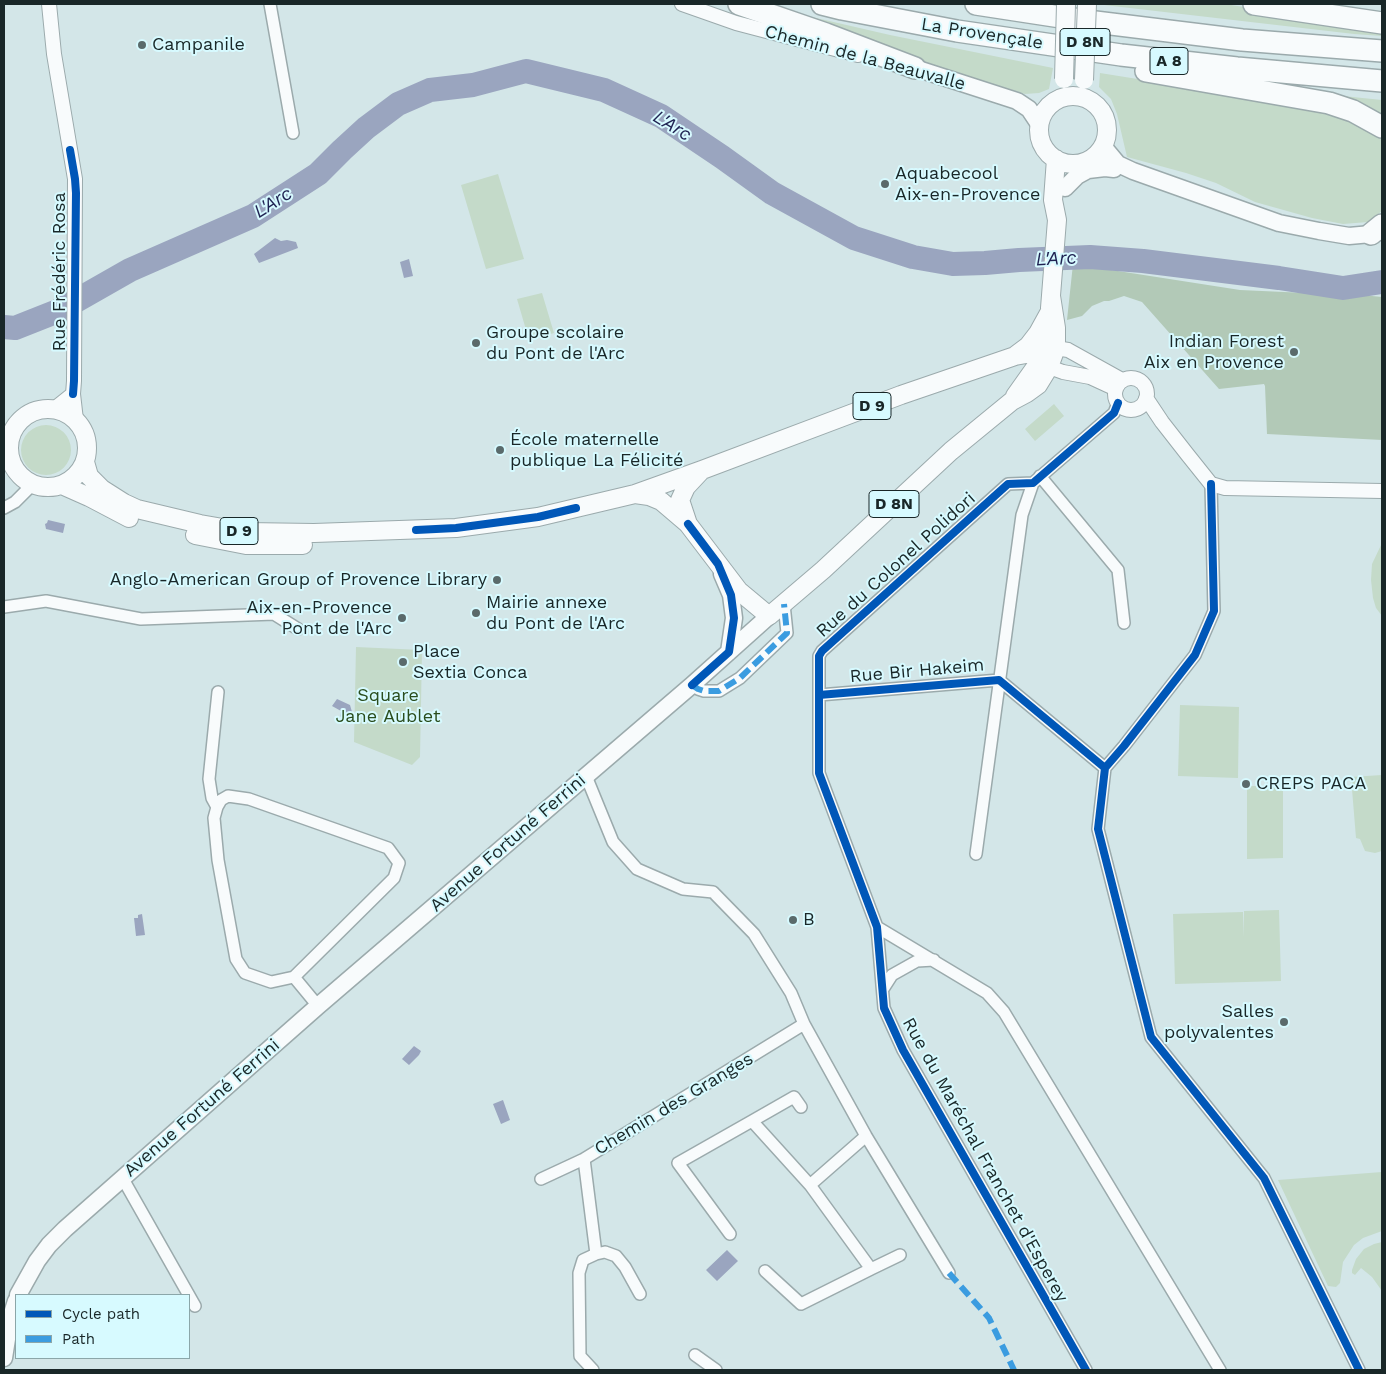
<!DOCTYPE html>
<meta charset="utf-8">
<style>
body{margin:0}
#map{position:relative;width:1386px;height:1374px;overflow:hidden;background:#d3e6e8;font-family:"Work Sans",sans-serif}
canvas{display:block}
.frame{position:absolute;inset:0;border:5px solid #192728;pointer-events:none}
.legend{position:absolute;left:15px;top:1294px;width:175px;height:65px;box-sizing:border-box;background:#d7faff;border:1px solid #8ba6a9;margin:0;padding:6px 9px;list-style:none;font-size:15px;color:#192728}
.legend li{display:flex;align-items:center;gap:10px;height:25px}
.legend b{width:25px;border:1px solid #8ba6a9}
</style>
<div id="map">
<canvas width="1386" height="1374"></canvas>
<div class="frame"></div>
<ul class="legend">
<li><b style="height:6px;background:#0057b8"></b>Cycle path</li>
<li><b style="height:6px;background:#3b9ce0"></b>Path</li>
</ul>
</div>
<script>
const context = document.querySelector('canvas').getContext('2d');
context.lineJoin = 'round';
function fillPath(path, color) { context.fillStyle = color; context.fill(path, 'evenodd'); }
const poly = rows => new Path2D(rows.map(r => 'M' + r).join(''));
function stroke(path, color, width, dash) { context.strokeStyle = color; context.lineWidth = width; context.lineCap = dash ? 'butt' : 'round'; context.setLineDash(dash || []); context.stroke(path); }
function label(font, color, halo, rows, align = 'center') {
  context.font = font + ' "Work Sans",sans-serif'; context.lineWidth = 4; context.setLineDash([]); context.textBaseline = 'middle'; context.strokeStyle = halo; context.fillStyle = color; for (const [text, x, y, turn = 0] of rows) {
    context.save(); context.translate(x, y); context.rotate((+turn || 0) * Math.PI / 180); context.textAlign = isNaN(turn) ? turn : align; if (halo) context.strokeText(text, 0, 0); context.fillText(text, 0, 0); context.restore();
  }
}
fillPath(poly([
 [1104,4,1225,4,1382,29,1382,36,1354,34,1104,5],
 [764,6,890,35,1053,68,1049,89,1039,93,1025,94,897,54],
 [1100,73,1325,109,1363,123,1382,140,1382,211,1368,222,1343,224,1312,218,1255,202,1216,183,1186,173,1127,157,1117,114,1111,99,1099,87],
 [1333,95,1382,100,1382,119],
 [498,174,524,259,486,269,461,185],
 [542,293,554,333,529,340,517,299],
 [1054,404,1064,416,1035,441,1025,429],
 '21 450a25 25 0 1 1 50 0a25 25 0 1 1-50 0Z',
 [1382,543,1382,616,1376,608,1373,598,1371,580,1372,564],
 [356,647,422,650,420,757,412,765,354,742],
 [1180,705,1239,707,1238,778,1178,776],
 [1382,775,1382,851,1375,853,1365,851,1360,839,1356,838,1351,777],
 [1247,786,1283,786,1283,858,1247,859],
 [1279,910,1281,981,1175,984,1173,914,1243,912,1244,937,1244,911],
 [1382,1172,1382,1231,1363,1238,1354,1245,1343,1262,1340,1283,1336,1287,1328,1286,1278,1180],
 [1382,1242,1382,1291,1372,1277,1361,1268,1355,1275,1352,1273,1352,1270,1356,1259,1364,1249,1374,1244]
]), '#c4dac9');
fillPath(poly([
 [1073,264,1240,290,1372,296,1382,297,1382,440,1267,434,1265,386,1264,384,1219,389,1142,302,1124,296,1109,301,1104,301,1092,306,1082,316,1067,320]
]), '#b2c9b7');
fillPath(poly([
 [275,238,281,241,287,240,296,242,298,248,259,263,254,254],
 [409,259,413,276,404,278,400,262],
 [48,520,65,524,63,533,46,529,45,524,47,523],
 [337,699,350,705,352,712,351,720,347,721,343,720,340,716,341,711,332,706],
 [142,914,145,935,136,936,134,918,138,918,138,915],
 [414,1046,421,1051,419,1055,409,1065,402,1059],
 [503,1100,510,1120,501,1124,493,1104],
 [727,1250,738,1261,717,1281,706,1270]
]), '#9aa5bf');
stroke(poly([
 [4,327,15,328,58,311,130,270,253,216,318,174,342,150,366,128,398,104,430,90,473,85,526,71,604,90,661,116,722,157,772,193,854,238,913,257,953,264,985,263,1019,260,1090,257,1143,261,1279,278,1343,288,1382,282]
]), '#9aa5bf', 24);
const minor = poly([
 [270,4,293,133],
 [1040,476,1118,570,1124,623],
 [1211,484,1214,611,1195,655,1124,746,1105,768,1098,829,1151,1037,1264,1178,1359,1370],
 [4,508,15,502,33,484],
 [4,607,46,601,141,619,274,614,298,629],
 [692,685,698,689,704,691,719,691,740,678,787,633,784,604],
 [819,695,999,680,1105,768],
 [586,776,613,842,637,869,683,889,713,892,754,934,791,993,804,1024,866,1136,949,1273],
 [228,796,249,799,388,848,399,863,394,878,294,977,271,982,245,973,236,959,218,860,214,818,217,807,221,800,228,796],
 [217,807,212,798,209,779,218,692],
 [976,854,1022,515,1033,483],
 [877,927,987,993,1004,1012,1220,1370],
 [294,977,318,1006],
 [883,989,892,975,917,961,934,960],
 [752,1121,794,1097,801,1107],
 [584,1159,596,1254,583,1260,579,1273,580,1356,593,1370],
 [123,1179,195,1306],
 [541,1179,584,1159,804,1024],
 [730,1234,678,1163,752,1121,810,1185],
 [596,1254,605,1252,616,1256,625,1267,640,1294],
 [871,1269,900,1255],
 [765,1271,801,1304,871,1269,810,1185,866,1136],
 [695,1355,716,1370],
 [1086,1370,903,1050,884,1008,877,927,819,773,819,656,822,651,1008,484,1033,483,1114,413,1118,403]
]);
const tertiary = poly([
 [49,4,54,54,75,179,74,381,73,394,76,420],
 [682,4,736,23,858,55],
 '1115 394a16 16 0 1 1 32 0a16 16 0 1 1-32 0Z',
 [1116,389,1090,377,1063,372,1049,367,1044,360,1043,351,1056,348,1068,350,1122,380],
 [1146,398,1162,422,1187,454,1211,484,1225,488,1382,491],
 [53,410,73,394]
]);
const secondary = poly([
 [915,68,1017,101,1029,109,1039,124],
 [1103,146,1118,164],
 [1092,158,1118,164,1133,171,1279,223,1319,231,1349,236,1371,234,1381,231],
 [1065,188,1077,176,1088,170,1105,168,1114,169],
 [722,574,731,595,734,618,729,652],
 [18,1295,37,1261,49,1245,65,1229,318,1006,692,685,769,616],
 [4,1358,10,1320,16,1301]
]);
const primary = poly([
 '1039 130a34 34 0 1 1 68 0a34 34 0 1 1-68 0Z',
 [1050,308,1057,220,1053,200,1056,159],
 [1016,355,1028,346,1038,333,1049,313],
 [1015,396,1037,365,1046,344],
 '9 448a39 39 0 1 1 78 0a39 39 0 1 1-78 0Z',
 [85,462,89,476,102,489,124,503,137,509,200,524,246,532,314,533,456,528,538,517,635,494,702,470,901,395,1015,356,1043,351],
 [62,485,89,497,129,518],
 [635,494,649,496,661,501,688,524,739,591,769,616,823,570,951,451,1012,401,1027,393,1038,385,1049,367,1056,348,1056,328,1051,296],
 [688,524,680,500,686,487,700,472],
 [195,535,246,545,303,545]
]);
const motorway = poly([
 [739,4,826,34,915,68],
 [822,4,842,9,957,31,1121,55,1237,68,1382,81],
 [976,4,1087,21,1242,40,1382,51],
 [1254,4,1382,23],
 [1146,71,1329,103,1353,111,1382,127],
 [1371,234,1382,225]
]);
stroke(minor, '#9baaac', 14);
stroke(tertiary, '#9baaac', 16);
stroke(secondary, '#9baaac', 19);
stroke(primary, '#9baaac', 20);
stroke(motorway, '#9baaac', 24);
stroke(minor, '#f8fbfc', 11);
stroke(tertiary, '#f8fbfc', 14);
stroke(secondary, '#f8fbfc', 16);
stroke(primary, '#f8fbfc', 18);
stroke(motorway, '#f8fbfc', 21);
const primaryBridge = poly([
 [1064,79,1066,4],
 [1084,80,1087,4]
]);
stroke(primaryBridge, '#9baaac', 20, []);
stroke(primaryBridge, '#f8fbfc', 18);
stroke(poly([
 [692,685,698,689,704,691,719,691,740,678,787,633,784,604],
 [949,1273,989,1318,1014,1370]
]), '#3b9ce0', 6, [12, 6]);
stroke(poly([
 [70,150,75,179,76,193,74,381,73,394],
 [1211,484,1214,611,1195,655,1124,746,1105,768,1098,829,1151,1037,1264,1178,1359,1370],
 [688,524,718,564,731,595,734,618,729,652,692,685],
 [416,530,456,528,538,517,576,508],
 [819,695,999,680,1105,768],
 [1086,1370,903,1050,884,1008,877,927,819,773,819,656,822,651,1008,484,1033,483,1114,413,1118,403]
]), '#0057b8', 8);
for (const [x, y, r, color] of [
 [142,45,5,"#5a6a6b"],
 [885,184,5,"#5a6a6b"],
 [476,343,5,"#5a6a6b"],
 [1294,352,5,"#5a6a6b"],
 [500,450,5,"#5a6a6b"],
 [497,580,5,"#5a6a6b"],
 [476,613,5,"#5a6a6b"],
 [402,618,5,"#5a6a6b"],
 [403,662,5,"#5a6a6b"],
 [1246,784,5,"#5a6a6b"],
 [793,920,5,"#5a6a6b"],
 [1284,1022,5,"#5a6a6b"]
]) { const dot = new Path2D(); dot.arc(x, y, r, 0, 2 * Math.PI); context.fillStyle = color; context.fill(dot); stroke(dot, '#d7faff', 2); }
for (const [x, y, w] of [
 [1085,42,50],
 [1169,61,38],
 [872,406,38],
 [894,504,50],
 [239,531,38]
]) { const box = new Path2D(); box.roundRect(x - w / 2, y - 13.5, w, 27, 4); context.fillStyle = '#d7faff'; context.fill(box); stroke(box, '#192728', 1); }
label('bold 16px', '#192728', null, [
 ["D 8N",1085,42],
 ["A 8",1169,61],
 ["D 9",872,406],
 ["D 8N",894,504],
 ["D 9",239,531]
]);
label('18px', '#192728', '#d7faff', [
 ["La Provençale",982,34,9],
 ["Chemin de la Beauvalle",865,58,15],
 ["Rue Frédéric Rosa",60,272,-90],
 ["Rue du Colonel Polidori",896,565,-42],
 ["Rue Bir Hakeim",917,671,-5],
 ["Avenue Fortuné Ferrini",508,843,-41],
 ["Chemin des Granges",674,1104,-31],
 ["Avenue Fortuné Ferrini",202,1108,-41],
 ["Rue du Maréchal Franchet d'Esperey",985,1160,61]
]);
label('18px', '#192728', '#d7faff', [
 ["Campanile",152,45],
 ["Aquabecool",895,174],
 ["Aix-en-Provence",895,195],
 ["Groupe scolaire",486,333],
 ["du Pont de l'Arc",486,354],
 ["Indian Forest",1284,342,"right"],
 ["Aix en Provence",1284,363,"right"],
 ["École maternelle",510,440],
 ["publique La Félicité",510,461],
 ["Anglo-American Group of Provence Library",487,580,"right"],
 ["Mairie annexe",486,603],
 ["du Pont de l'Arc",486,624],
 ["Aix-en-Provence",392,608,"right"],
 ["Pont de l'Arc",392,629,"right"],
 ["Place",413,652],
 ["Sextia Conca",413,673],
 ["CREPS PACA",1256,784],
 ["B",803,920],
 ["Salles",1274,1012,"right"],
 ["polyvalentes",1274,1033,"right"]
], 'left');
label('18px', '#2a4d1d', '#d7faff', [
 ["Square",388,696],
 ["Jane Aublet",388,717]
]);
label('italic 19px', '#1f2252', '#d7faff', [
 ["L'Arc",672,126,32],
 ["L'Arc",273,203,-32],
 ["L'Arc",1056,259,-3]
]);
</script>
